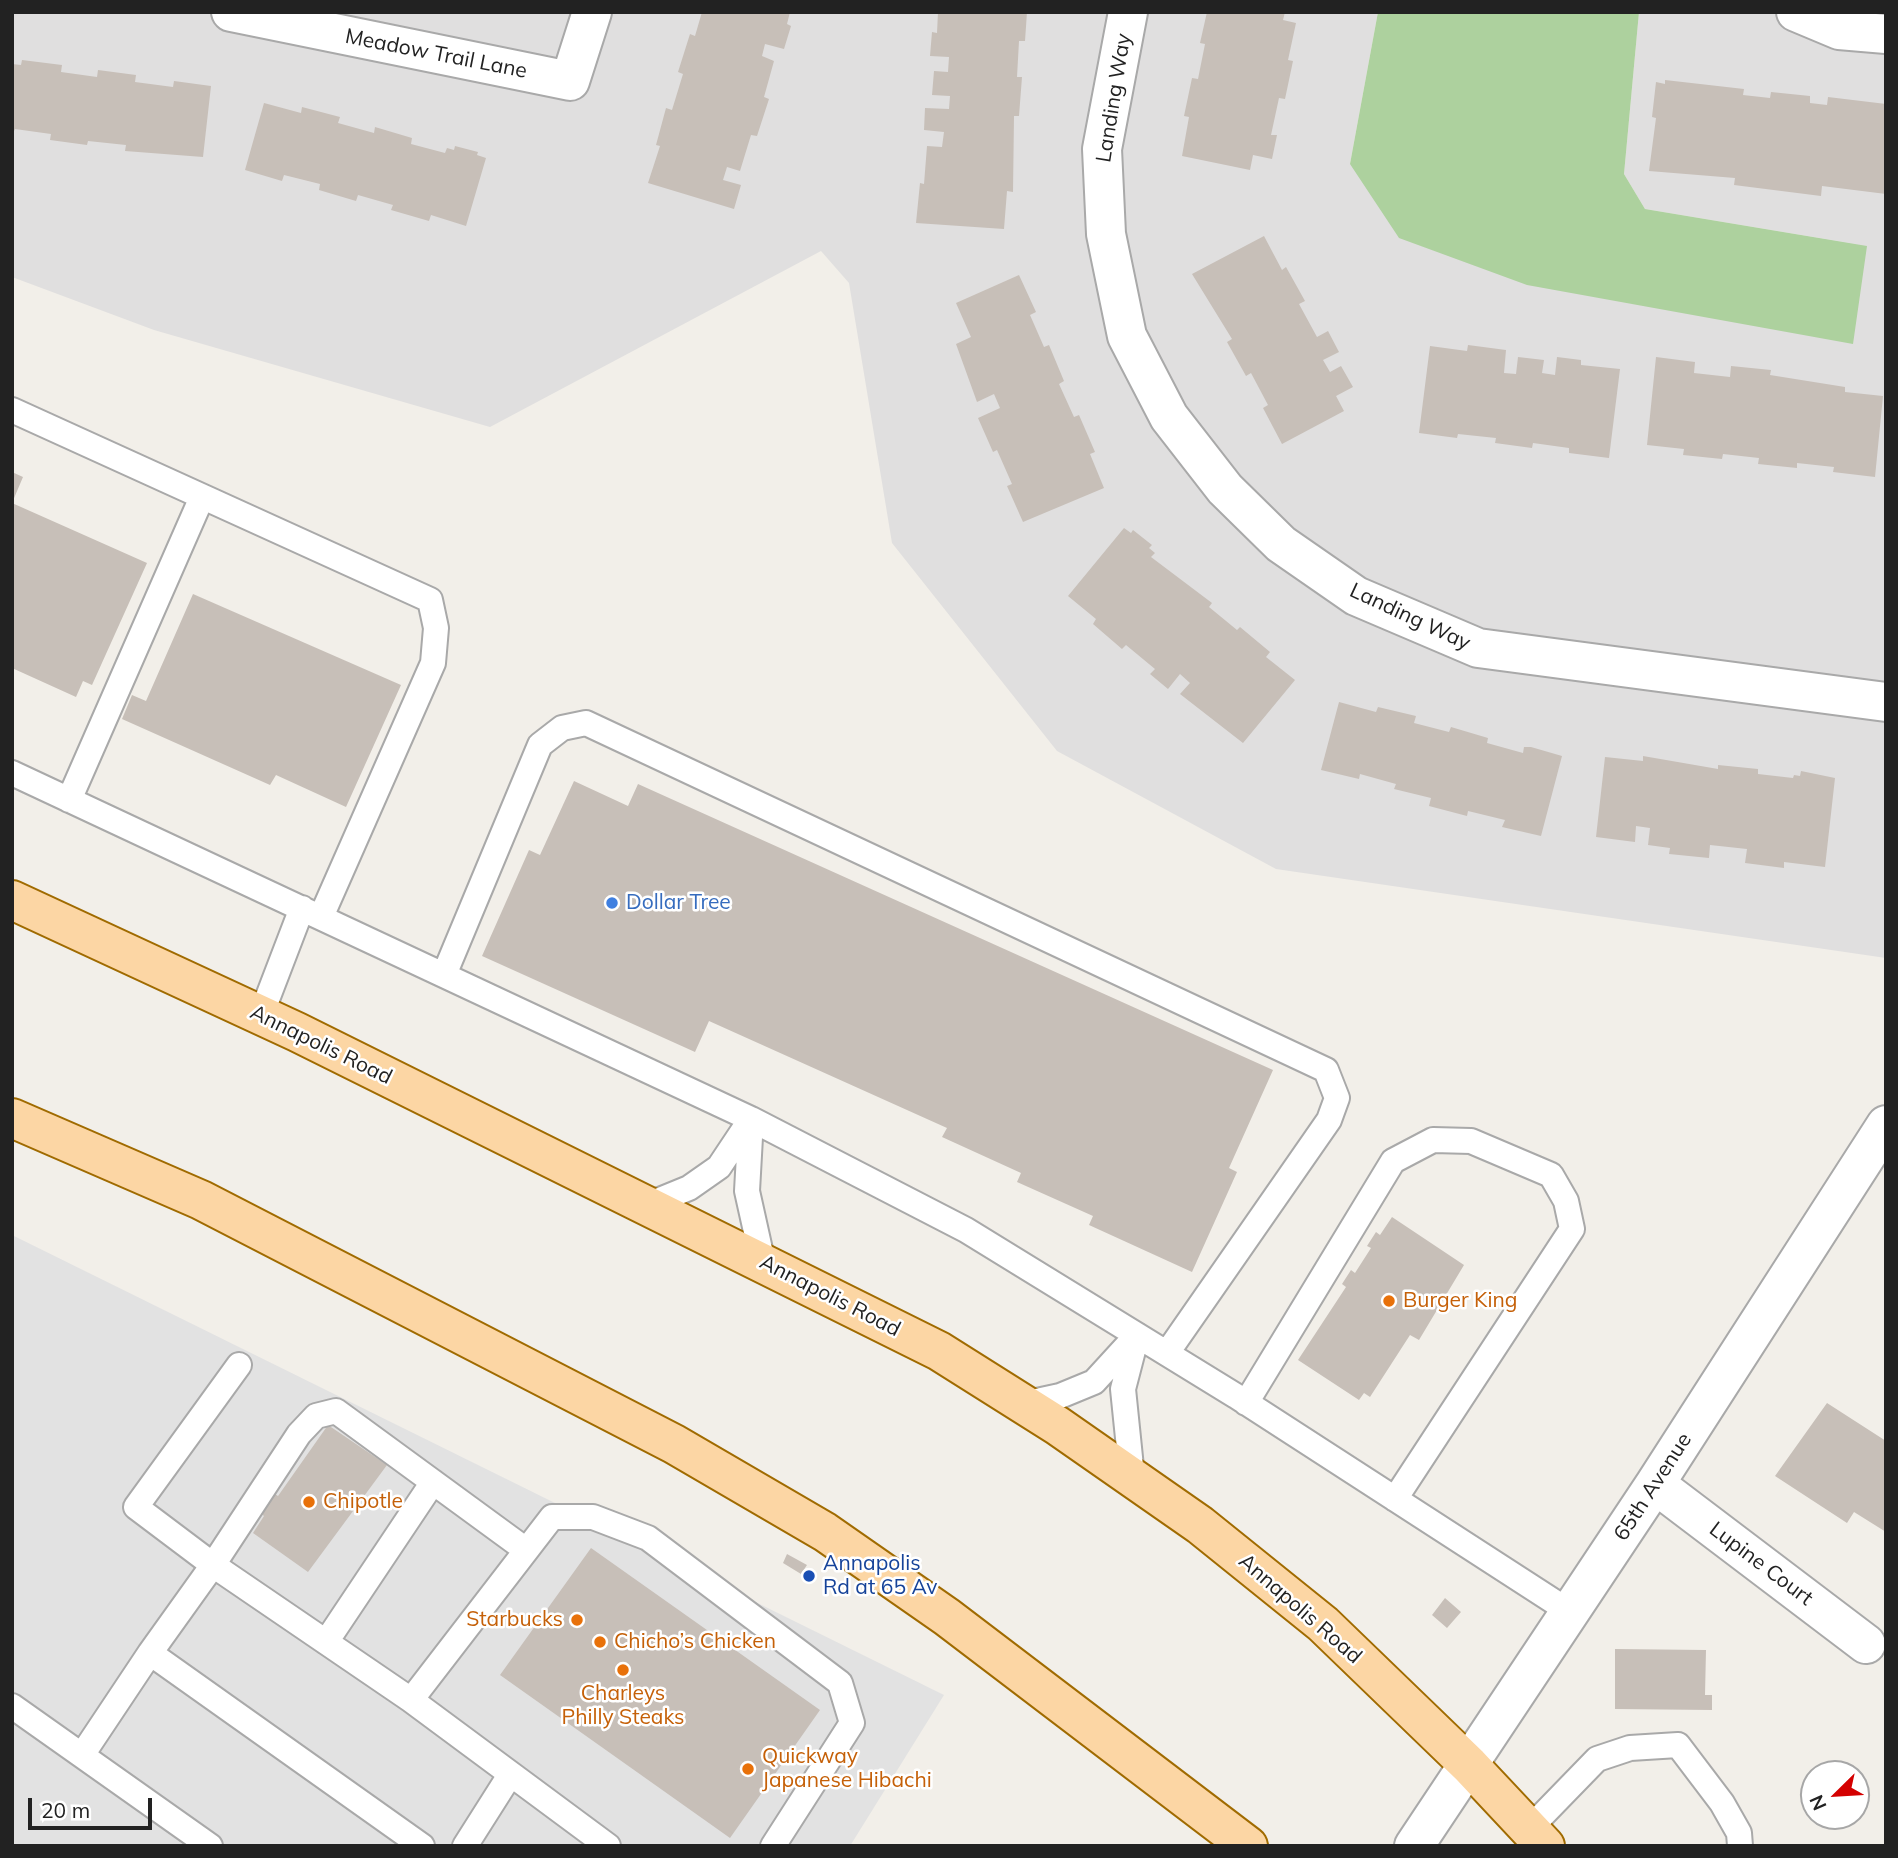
<!DOCTYPE html>
<meta charset="utf-8">
<style>
body{margin:0}
#map{position:relative;width:1898px;height:1858px;overflow:hidden;background:#f2efe9;font-family:Mulish,sans-serif}
canvas{display:block}
.frame{position:absolute;inset:0;border:14px solid #222;pointer-events:none}
.north{position:absolute;left:1800px;top:1760px;width:70px;height:70px;box-sizing:border-box;background:#fff;border:2px solid #a7a7a7;border-radius:50%;rotate:246deg;font-size:19px;font-weight:700;line-height:28px;text-align:center;color:#222}
.north::after{content:'';display:block;margin:auto;width:24px;height:32px;background:#d40000;clip-path:polygon(50% 0,100% 100%,50% 72%,0 100%)}
.scale{position:absolute;left:28px;top:1798px;width:124px;height:32px;box-sizing:border-box;border:4px solid #222;border-top:0;padding-left:9px;font-size:21px;line-height:24px;white-space:nowrap;color:#222;-webkit-text-stroke:5px #fff;paint-order:stroke}
</style>
<div id="map">
<canvas width="1898" height="1858"></canvas>
<div class="frame"></div>
<div class="north">N</div>
<div class="scale">20 m</div>
</div>
<script>
const context = document.querySelector('canvas').getContext('2d');
context.lineJoin = 'round';
function fillPath(path, color) { context.fillStyle = color; context.fill(path, 'evenodd'); }
const poly = rows => new Path2D(rows.map(r => 'M' + r).join(''));
function stroke(path, color, width, dash) { context.strokeStyle = color; context.lineWidth = width; context.lineCap = dash ? 'butt' : 'round'; context.setLineDash(dash || []); context.stroke(path); }
function label(font, color, halo, rows, align = 'center') {
  context.font = font + ' Mulish,sans-serif'; context.lineWidth = 5; context.setLineDash([]); context.textBaseline = 'middle'; context.strokeStyle = halo; context.fillStyle = color; for (const [text, x, y, turn = 0] of rows) {
    context.save(); context.translate(x, y); context.rotate((+turn || 0) * Math.PI / 180); context.textAlign = isNaN(turn) ? turn : align; if (halo) context.strokeText(text, 0, 0); context.fillText(text, 0, 0); context.restore();
  }
}
fillPath(poly([
 [12,12,1378,12,1350,164,1867,246,1645,209,1624,174,1639,12,1886,12,1886,958,1276,869,1057,751,892,543,849,283,821,251,490,427,154,330,12,277]
]), '#e0dfdf');
fillPath(poly([
 [1378,12,1639,12,1624,174,1645,209,1867,246,1853,344,1527,285,1399,238,1350,164]
]), '#add19e');
fillPath(poly([
 [12,1235,944,1695,850,1846,12,1846]
]), '#e2e2e2');
fillPath(poly([
 [702,12,790,12,787,24,791,26,784,49,765,44,762,56,774,61,764,97,769,99,757,136,751,135,740,171,727,167,723,180,741,185,734,209,648,183,660,146,656,145,666,108,672,110,683,74,678,72,690,34,695,36],
 [938,12,1027,12,1025,41,1019,41,1017,77,1022,77,1019,116,1014,116,1013,192,1007,191,1004,229,916,223,920,183,924,184,927,146,942,147,944,132,924,130,925,108,949,109,950,96,932,95,934,71,948,72,949,57,930,56,932,32,937,33],
 [1207,12,1285,12,1283,20,1296,23,1288,60,1293,61,1285,99,1279,98,1271,135,1277,135,1272,159,1253,155,1250,170,1182,156,1189,117,1184,116,1192,78,1198,79,1205,44,1200,43],
 [22,60,62,65,61,72,97,77,98,70,136,75,135,82,173,87,174,81,211,86,203,157,125,151,126,145,88,141,87,145,50,140,51,134,15,129,12,135,12,64,21,65],
 [1665,80,1744,89,1743,95,1770,98,1771,92,1810,96,1810,103,1827,105,1828,97,1886,104,1886,194,1822,186,1821,196,1734,185,1735,178,1649,171,1656,118,1652,117,1656,82,1665,84],
 [264,103,301,113,302,107,340,117,338,123,374,133,375,127,412,138,411,144,445,153,447,148,454,150,455,146,478,152,477,155,486,158,466,226,431,215,429,221,391,210,393,205,358,195,356,201,319,190,320,184,284,175,282,181,245,170],
 [1264,236,1282,270,1286,267,1305,301,1299,304,1317,337,1328,331,1339,352,1323,360,1330,372,1341,366,1353,387,1336,396,1344,411,1282,444,1263,408,1268,405,1251,373,1246,376,1227,342,1232,339,1192,274],
 [1019,275,1036,312,1030,315,1044,347,1049,345,1064,381,1059,384,1074,417,1079,415,1095,452,1090,454,1104,488,1023,522,1007,486,1012,484,997,450,993,452,978,418,1000,408,994,394,977,402,956,344,971,337,956,303],
 [1468,345,1506,350,1504,373,1516,374,1518,357,1544,360,1542,373,1555,375,1557,357,1581,360,1581,365,1620,369,1609,458,1569,453,1569,448,1533,443,1532,448,1495,443,1496,438,1458,434,1457,438,1419,433,1430,346,1467,351],
 [1656,357,1695,362,1694,373,1730,377,1731,366,1771,370,1770,375,1845,387,1845,392,1883,396,1875,477,1833,472,1834,467,1797,463,1797,468,1758,464,1759,458,1723,454,1722,459,1683,455,1684,449,1647,445],
 [12,472,23,477,12,503,147,563,92,685,83,681,76,697,12,668],
 [1124,528,1131,533,1133,530,1152,545,1149,548,1155,553,1151,557,1212,603,1209,607,1237,630,1240,627,1270,652,1266,657,1295,680,1243,743,1180,694,1190,683,1180,674,1168,689,1150,674,1155,669,1126,645,1122,649,1093,624,1096,619,1068,596],
 [193,594,401,685,346,807,276,775,270,785,122,719,132,695,146,701],
 [1339,702,1376,712,1378,707,1416,716,1414,723,1449,732,1451,727,1488,738,1487,743,1523,753,1524,747,1531,747,1562,756,1541,836,1502,827,1505,820,1468,811,1467,816,1429,806,1431,798,1394,789,1396,784,1360,774,1359,779,1321,770],
 [1643,756,1718,769,1718,765,1758,769,1758,774,1793,778,1794,775,1800,776,1801,771,1835,778,1825,867,1784,862,1784,868,1745,863,1747,849,1710,845,1709,858,1669,854,1670,848,1648,845,1650,828,1636,826,1635,842,1596,837,1605,757,1643,761],
 [574,781,628,806,638,784,1273,1070,1229,1168,1237,1172,1192,1272,1089,1225,1093,1216,1017,1182,1021,1173,942,1137,947,1128,709,1021,695,1052,482,956,529,850,540,855],
 [1392,1217,1464,1265,1419,1340,1410,1335,1370,1397,1364,1393,1359,1400,1298,1360,1346,1287,1342,1284,1351,1270,1355,1273,1371,1248,1367,1246,1376,1232,1380,1235],
 [1827,1403,1886,1441,1886,1532,1854,1512,1847,1523,1775,1476],
 [328,1425,387,1465,308,1572,253,1533,264,1516,255,1508,269,1490,278,1496],
 [591,1548,820,1710,730,1838,500,1675],
 [787,1554,807,1565,801,1574,783,1563],
 [1445,1598,1461,1612,1447,1628,1432,1615],
 [1615,1649,1706,1650,1705,1695,1712,1695,1712,1710,1615,1709]
]), '#c7bfb8');
const service = poly([
 [12,410,430,600,436,628,433,663,321,917],
 [12,773,751,1119,966,1230,1236,1396,1570,1612],
 [69,800,202,497],
 [444,975,540,745,562,728,586,723,1326,1070,1337,1098,1329,1120,1167,1353],
 [261,1015,302,908],
 [645,1206,689,1188,719,1167,751,1119,747,1191,763,1263],
 [239,1365,136,1507,213,1565,299,1434,316,1416,336,1411,526,1550],
 [1246,1403,1393,1161,1433,1140,1471,1141,1551,1175,1566,1201,1572,1229,1395,1499],
 [1023,1404,1060,1396,1094,1382,1137,1335,1123,1389,1132,1477],
 [326,1642,433,1482],
 [150,1653,213,1565,411,1700,608,1846],
 [411,1700,552,1517,593,1517,648,1538,840,1683,852,1723,773,1846],
 [12,1706,210,1846],
 [82,1755,150,1653,422,1846],
 [1529,1829,1597,1759,1630,1748,1678,1745,1722,1803,1739,1833,1740,1846],
 [465,1846,510,1775]
]);
const minor = poly([
 [231,12,570,81,592,12],
 [1128,12,1102,149,1106,234,1127,336,1169,417,1225,489,1281,544,1356,596,1478,648,1886,702],
 [1796,12,1839,30,1886,34],
 [1655,1484,1866,1644],
 [1414,1846,1655,1484,1886,1125]
]);
const primary = poly([
 [12,900,297,1032,939,1351,1058,1426,1200,1525,1323,1624,1469,1765,1545,1846],
 [12,1118,201,1200,674,1444,825,1532,947,1617,1248,1846]
]);
stroke(service, '#a9a9a9', 28);
stroke(minor, '#a9a9a9', 42);
stroke(primary, '#a06b00', 42);
stroke(service, '#fff', 24);
stroke(minor, '#fff', 38);
stroke(primary, '#fcd6a4', 38);
for (const [x, y, r, color] of [
 [612,903,7,"#3f7fe0"],
 [1389,1301,7,"#e8710a"],
 [309,1502,7,"#e8710a"],
 [809,1576,7,"#1a4fb4"],
 [577,1620,7,"#e8710a"],
 [600,1642,7,"#e8710a"],
 [623,1670,7,"#e8710a"],
 [748,1769,7,"#e8710a"]
]) { const dot = new Path2D(); dot.arc(x, y, r, 0, 2 * Math.PI); context.fillStyle = color; context.fill(dot); stroke(dot, '#fff', 2.5); }
label('21px', '#222', '#fff', [
 ["Meadow Trail Lane",436,54,11],
 ["Landing Way",1114,98,-81],
 ["Landing Way",1410,617,25],
 ["Annapolis Road",321,1045,26],
 ["Annapolis Road",830,1296,27],
 ["65th Avenue",1653,1487,-57],
 ["Lupine Court",1761,1564,37],
 ["Annapolis Road",1300,1609,41]
]);
label('21px', '#366cbe', '#fff', [
 ["Dollar Tree",626,903]
], 'left');
label('21px', '#c56008', '#fff', [
 ["Burger King",1403,1301],
 ["Chipotle",323,1502],
 ["Starbucks",563,1620,"right"],
 ["Chicho’s Chicken",614,1642],
 ["Charleys",623,1694,"center"],
 ["Philly Steaks",623,1718,"center"],
 ["Quickway",762,1757],
 ["Japanese Hibachi",762,1781]
], 'left');
label('21px', '#164399', '#fff', [
 ["Annapolis",823,1564],
 ["Rd at 65 Av",823,1588]
], 'left');
</script>
